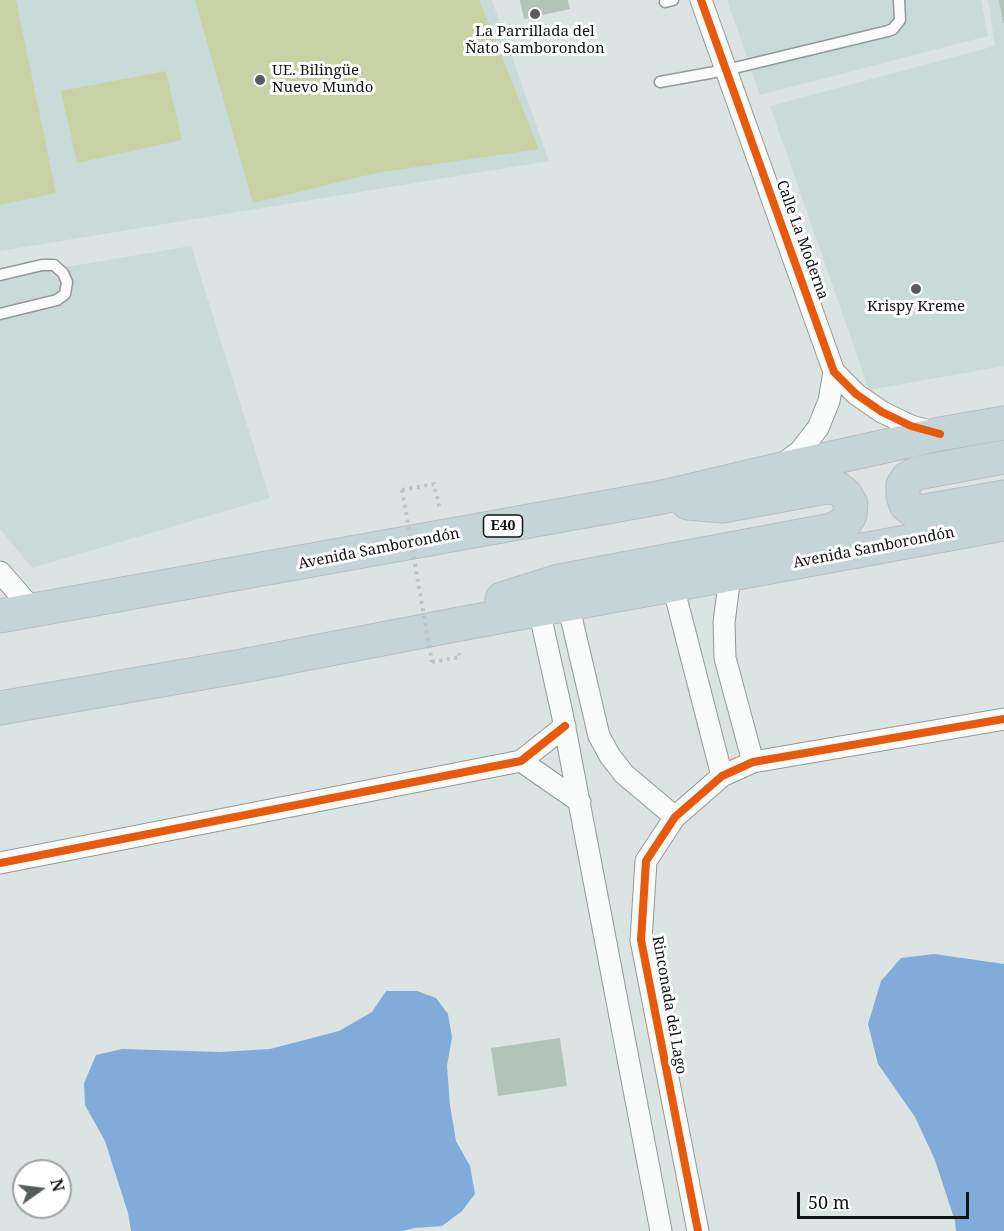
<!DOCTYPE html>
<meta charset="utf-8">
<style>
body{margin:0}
#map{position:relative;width:1004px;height:1231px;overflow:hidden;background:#dbe4e3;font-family:"Noto Serif",serif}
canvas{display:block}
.north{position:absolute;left:12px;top:1159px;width:60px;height:60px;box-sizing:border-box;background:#fff;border:2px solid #9fa1a1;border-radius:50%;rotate:76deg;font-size:16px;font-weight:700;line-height:24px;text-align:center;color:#0e1413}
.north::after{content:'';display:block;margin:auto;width:21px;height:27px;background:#565d5c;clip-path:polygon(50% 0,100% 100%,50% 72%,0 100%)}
.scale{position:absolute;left:797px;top:1192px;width:172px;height:27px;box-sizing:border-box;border:3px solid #0e1413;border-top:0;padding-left:8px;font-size:18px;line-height:21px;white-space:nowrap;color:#0e1413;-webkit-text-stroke:4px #fff;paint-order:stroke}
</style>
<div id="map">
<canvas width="1004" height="1231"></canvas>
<div class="north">N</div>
<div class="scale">50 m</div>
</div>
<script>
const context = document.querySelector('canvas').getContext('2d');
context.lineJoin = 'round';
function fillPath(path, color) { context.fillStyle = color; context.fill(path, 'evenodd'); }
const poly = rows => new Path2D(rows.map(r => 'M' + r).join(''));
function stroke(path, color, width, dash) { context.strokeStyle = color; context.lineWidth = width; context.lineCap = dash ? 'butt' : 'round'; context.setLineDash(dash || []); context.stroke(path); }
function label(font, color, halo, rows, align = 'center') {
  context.font = font + ' "Noto Serif",serif'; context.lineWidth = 6; context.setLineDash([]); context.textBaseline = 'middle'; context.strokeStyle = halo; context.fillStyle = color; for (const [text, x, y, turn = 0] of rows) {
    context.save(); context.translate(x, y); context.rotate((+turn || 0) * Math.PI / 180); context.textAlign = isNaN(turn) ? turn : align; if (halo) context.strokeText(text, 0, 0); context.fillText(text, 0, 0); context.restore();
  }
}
fillPath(poly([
 [0,0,492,0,549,161,0,251],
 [727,0,981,0,988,36,760,95],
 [988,0,1004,0,1004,366,869,390,770,106,995,46],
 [191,246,270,498,32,568,0,529,0,278]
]), '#c9dbd9');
fillPath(poly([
 [0,0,16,0,56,193,0,205],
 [195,0,479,0,539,149,376,173,253,203],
 [166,71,182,140,77,163,61,91]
]), '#c7d3a5');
fillPath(poly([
 [934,954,1004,964,1004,1231,956,1231,955,1221,935,1160,915,1117,878,1064,868,1024,881,981,901,958],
 [386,991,417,991,436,998,448,1014,452,1037,447,1066,450,1105,456,1141,470,1166,475,1194,462,1211,442,1226,415,1228,402,1231,131,1231,128,1213,105,1141,85,1105,84,1083,96,1055,122,1049,220,1052,270,1049,339,1031,372,1012]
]), '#81acda');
fillPath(poly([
 [520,0,568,0,570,9,524,19],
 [999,0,1004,0,1004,23,1003,23],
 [560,1038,567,1086,498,1096,491,1048]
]), '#b1c4b8');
const lane = poly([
 [665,2,673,0],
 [660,82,726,70,888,31,893,29,900,20,899,0],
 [0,275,42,265,54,265,63,273,67,282,65,294,57,300,0,314]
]);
const street = poly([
 [701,0,834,372,856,394,882,412,911,426,933,432],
 [782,465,800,451,818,428,829,401,834,372],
 [0,572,34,611],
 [730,575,724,623,725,658,753,762],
 [673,586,722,776],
 [568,604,599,736,610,756,624,774,675,817],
 [539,610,562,713,661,1231],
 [521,761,580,802],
 [0,863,521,761,565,726],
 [698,1231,641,940,646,861,675,817,722,776,753,762,1004,719]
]);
const highway = poly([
 [1004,457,917,473,908,478,903,485,903,496,906,505,914,511,925,511,1004,497],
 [502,599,559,581,832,530,845,523,850,515,851,504,845,494,837,488,826,487,723,506,688,503],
 [0,616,663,497,777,470,940,434,1004,423],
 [0,708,242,666,465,623,1004,524]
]);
stroke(lane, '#929998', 13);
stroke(street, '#929998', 23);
stroke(highway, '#b9bdbc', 35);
stroke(poly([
 [402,490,434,484,440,510],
 [432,662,460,657,459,653]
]), '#c0c3c2', 4, [3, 4.5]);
stroke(lane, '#fafbfb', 10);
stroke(street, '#fafbfb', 21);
stroke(highway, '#c4d5d8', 33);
stroke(poly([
 [402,490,432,662]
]), '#c0c3c2', 4, [3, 4.5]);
stroke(poly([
 [701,0,834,372,856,394,882,412,911,426,940,434],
 [0,863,521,761,565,726],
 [698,1231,641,940,646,861,675,817,722,776,753,762,1004,719]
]), '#e8590c', 8);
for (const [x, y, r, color] of [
 [535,14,6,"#565d5c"],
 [260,80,6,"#565d5c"],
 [916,289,6,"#565d5c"]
]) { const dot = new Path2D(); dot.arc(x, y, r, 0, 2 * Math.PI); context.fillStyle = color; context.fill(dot); stroke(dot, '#fff', 2); }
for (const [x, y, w] of [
 [503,526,39]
]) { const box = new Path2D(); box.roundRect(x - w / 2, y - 11, w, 22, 4.5); context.fillStyle = '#fff'; context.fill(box); stroke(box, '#0e1413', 1.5); }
label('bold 14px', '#0e1413', null, [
 ["E40",503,526]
]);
label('15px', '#0e1413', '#fff', [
 ["La Parrillada del",535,32],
 ["Ñato Samborondon",535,49],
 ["UE. Bilingüe",272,71,"left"],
 ["Nuevo Mundo",272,88,"left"],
 ["Krispy Kreme",916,307]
]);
label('15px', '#0e1413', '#fff', [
 ["Calle La Moderna",802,240,70],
 ["Avenida Samborondón",874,548,-11],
 ["Avenida Samborondón",379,549,-11],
 ["Rinconada del Lago",669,1005,80]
]);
</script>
